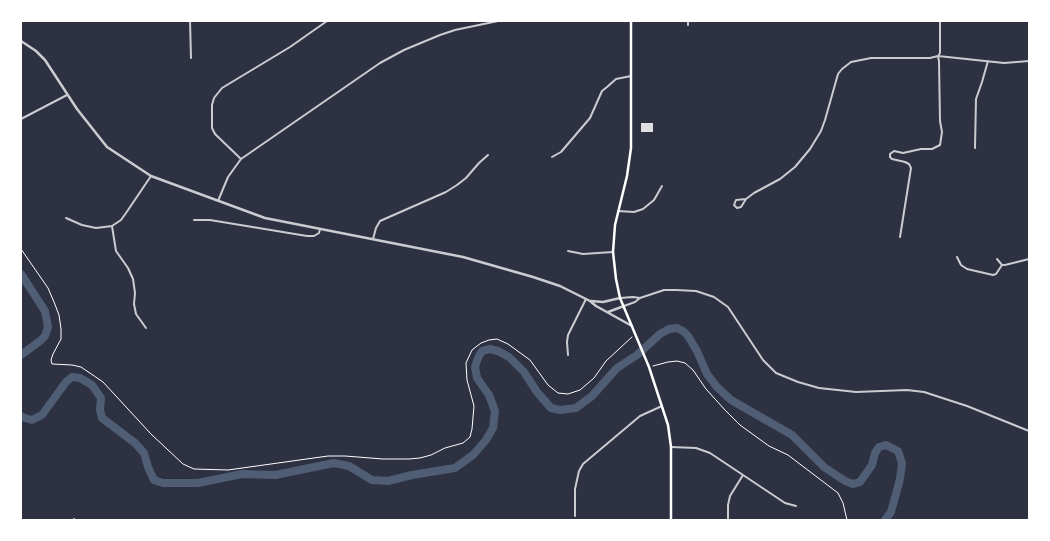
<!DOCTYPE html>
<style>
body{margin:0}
#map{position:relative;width:1050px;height:541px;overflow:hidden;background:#2d3142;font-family:"Exo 2",sans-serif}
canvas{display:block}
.frame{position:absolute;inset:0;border:22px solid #fff;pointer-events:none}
</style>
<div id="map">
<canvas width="1050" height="541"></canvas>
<div class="frame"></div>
</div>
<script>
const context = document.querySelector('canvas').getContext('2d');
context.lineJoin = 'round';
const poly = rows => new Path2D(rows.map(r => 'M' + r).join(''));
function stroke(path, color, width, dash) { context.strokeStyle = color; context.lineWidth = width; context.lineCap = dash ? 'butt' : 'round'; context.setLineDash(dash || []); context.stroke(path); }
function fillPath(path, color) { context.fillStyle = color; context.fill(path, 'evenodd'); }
stroke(poly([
 [21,274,45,311,48,327,45,336,40,341,21,355],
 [21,416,25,418,32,420,42,415,66,382,72,377,80,378,92,385,101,398,100,410,102,418,135,443,144,453,148,467,154,480,163,483,198,483,242,474,275,475,334,463,349,466,372,480,388,481,412,475,455,468,473,455,486,440,493,428,495,411,489,395,477,378,475,367,478,358,482,351,490,349,498,351,509,357,524,372,537,392,551,408,560,410,576,408,592,396,617,368,637,355,660,334,669,329,677,328,683,331,688,336,697,351,707,374,717,387,731,400,792,435,824,467,845,481,853,484,860,482,872,465,875,453,879,447,886,445,898,451,902,463,900,479,891,512,885,520]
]), '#4f5d75', 8);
fillPath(poly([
 [641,123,653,123,653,132,641,132]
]), '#e0e0e3');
stroke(poly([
 [21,249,48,288,54,302,59,315,61,329,61,339,53,354,51,360,52,364,72,365,81,367,103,382,151,434,183,464,194,469,228,470,328,456,345,456,383,459,409,459,420,458,431,455,445,448,463,443,470,437,472,429,474,406,467,380,466,363,472,350,481,343,489,340,497,339,508,344,530,360,548,385,558,393,568,394,580,390,594,378,606,361,632,337],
 [653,366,668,362,677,361,685,363,693,370,706,389,725,410,740,425,769,446,788,455,838,493,843,503,847,520]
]), '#fff', 1);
stroke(poly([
 [190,21,191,58],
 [688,21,688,25],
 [21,119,67,95],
 [975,148,976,99,982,82,988,61],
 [552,157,561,152,590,118,602,91,607,87,616,79,631,76],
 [241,159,215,134,212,128,212,105,214,98,222,88,290,47,327,21],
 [746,199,736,200,734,205,737,208,741,207,746,199,754,193,780,179,795,167,810,149,821,131,825,120,838,74,842,69,851,62,871,58,930,58,938,56,1004,63,1029,61],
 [218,201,228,177,241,159,380,63,404,50,440,35,455,30,498,21],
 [618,211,634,212,643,209,654,200,662,186],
 [66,218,82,225,96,228,112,226,121,220,126,213,151,176],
 [194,220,210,220,307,236,314,236,319,233,320,229],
 [112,226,116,251,128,268,133,279,135,293,134,304,136,314,146,328],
 [900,237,911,168,909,164,905,162,892,159,890,157,890,154,894,151,903,153,921,149,932,149,940,145,942,132,940,121,939,61,938,56,940,53,940,21],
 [373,239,376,228,380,221,446,192,457,185,466,178,479,163,488,155],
 [568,251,583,254,613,252],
 [957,257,961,265,967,269,993,275,996,274,1002,265],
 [997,259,1002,265,1005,265,1029,259],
 [620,298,633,297,640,298],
 [624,306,635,302,640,298,664,290,676,290,696,291,714,297,728,307,763,360,776,373,798,382,819,388,856,392,907,390,924,392,967,406,1029,431],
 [568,355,567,342,568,335,586,299],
 [671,447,696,448,710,453,785,503,796,506],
 [575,516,575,489,579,471,583,464,640,416,662,406],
 [74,519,74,520],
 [728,520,728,505,730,496,743,475]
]), '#caccd0', 2);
stroke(poly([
 [21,41,36,51,45,60,77,109,107,147,151,176,265,218,463,257,533,277,560,286,590,301,596,306,632,326],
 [591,301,603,302,620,298],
 [608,312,624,306]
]), '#caccd0', 2.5);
stroke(poly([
 [631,21,631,148,627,176,615,225,613,252,616,279,620,298,649,367,668,425,671,447,671,520]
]), '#fff', 2.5);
</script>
